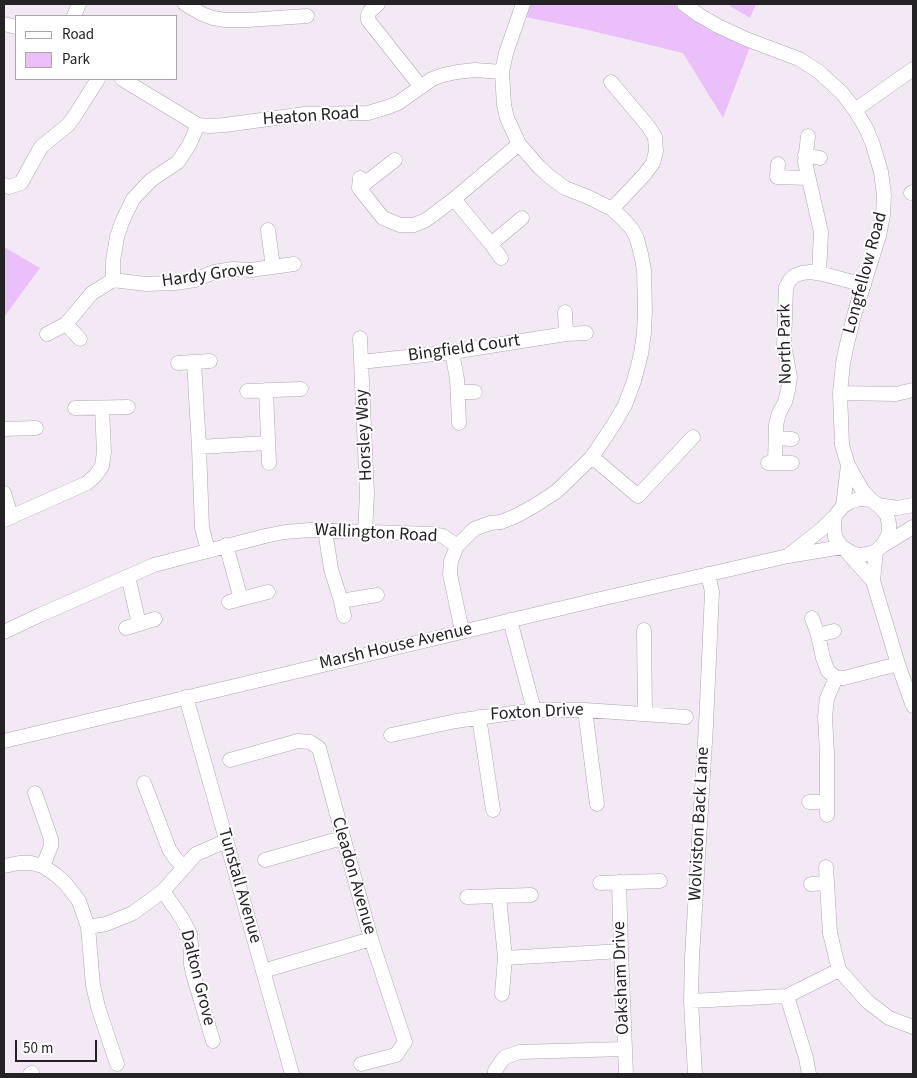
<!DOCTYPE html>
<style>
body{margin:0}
#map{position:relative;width:917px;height:1078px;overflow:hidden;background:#f2e9f4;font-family:"Source Sans 3",sans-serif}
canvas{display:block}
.frame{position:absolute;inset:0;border:5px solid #252226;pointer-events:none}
.legend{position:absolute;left:15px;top:15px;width:162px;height:65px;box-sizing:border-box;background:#fff;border:1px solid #a8a7a8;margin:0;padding:6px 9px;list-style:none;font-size:15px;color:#252226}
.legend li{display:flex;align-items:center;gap:10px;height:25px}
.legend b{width:25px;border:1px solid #a8a7a8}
.scale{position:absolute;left:15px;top:1040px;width:82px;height:22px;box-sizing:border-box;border:2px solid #252226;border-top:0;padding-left:6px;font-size:15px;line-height:18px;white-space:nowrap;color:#252226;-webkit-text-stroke:4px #fff;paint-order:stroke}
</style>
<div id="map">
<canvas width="917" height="1078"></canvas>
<div class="frame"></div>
<ul class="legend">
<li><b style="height:6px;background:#fff"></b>Road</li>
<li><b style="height:14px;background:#ebbff9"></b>Park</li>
</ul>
<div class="scale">50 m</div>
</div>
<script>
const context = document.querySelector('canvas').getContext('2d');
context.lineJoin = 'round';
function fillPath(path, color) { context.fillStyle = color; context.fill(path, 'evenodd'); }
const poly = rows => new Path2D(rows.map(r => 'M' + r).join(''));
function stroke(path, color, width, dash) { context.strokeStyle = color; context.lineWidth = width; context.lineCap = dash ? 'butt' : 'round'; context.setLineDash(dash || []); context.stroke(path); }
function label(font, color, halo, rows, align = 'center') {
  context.font = font + ' "Source Sans 3",sans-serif'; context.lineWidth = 4; context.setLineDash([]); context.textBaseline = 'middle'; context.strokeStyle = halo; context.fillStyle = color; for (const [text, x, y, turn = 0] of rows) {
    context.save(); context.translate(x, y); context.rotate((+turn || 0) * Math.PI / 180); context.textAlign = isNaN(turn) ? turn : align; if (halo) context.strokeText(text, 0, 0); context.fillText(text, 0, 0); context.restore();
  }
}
fillPath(poly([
 [530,4,674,4,681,10,711,31,750,47,723,118,683,53,584,29,525,17],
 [731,4,756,4,750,18,730,6],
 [4,247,40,268,4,317]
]), '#ebbff9');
const minor = poly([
 [185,4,202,14,213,18,225,20,248,20,307,16],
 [378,4,370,11,368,15,368,20,421,87],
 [684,4,699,15,718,26,746,39,799,59,818,71,842,93,855,110,866,128,873,145,881,172,884,195,883,215,879,236,855,312,847,344,843,363,840,393,842,445,848,465,862,490,871,500],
 [74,16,79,4],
 [4,24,16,27],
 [122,79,198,125,210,126,225,125,305,114,368,113,388,107,398,103,432,79,443,75,457,72,475,70,502,72],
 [611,82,648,126,655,137,656,151,653,163,645,174,612,209],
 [855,110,913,69],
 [808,136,805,162,821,232,819,273],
 [805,155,820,158],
 [778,164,777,177,808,178],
 [360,178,359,188,383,218,400,225,414,225,426,220,454,199,519,144],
 [4,185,9,187,21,183,41,147,68,125,74,117,98,79],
 [359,188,395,160],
 [911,193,913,192],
 [454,199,491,244,501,258],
 [268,230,273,267],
 [491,244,522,218],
 [113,280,113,261,117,237,122,222,133,199,151,180,178,162,189,145,198,125],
 [565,312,566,334],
 [66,324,80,339],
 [47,334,66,324,92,293,113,280,146,284,175,283,195,280,214,272,233,269,251,270,294,264],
 [360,338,367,494,365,532],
 [452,352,457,379,459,423],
 [194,362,199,447,202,528,208,550],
 [361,362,452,352,566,334,586,333],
 [178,363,210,361],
 [266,390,269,463],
 [247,391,301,389],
 [458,392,475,392],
 [840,393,896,394,913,390],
 [75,408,128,407],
 [4,429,36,428],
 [776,438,792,439],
 [199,447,267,443],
 [592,457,638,496,693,437],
 [768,463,792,463],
 [775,463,776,425,779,413,785,402,788,390,790,377,784,346,786,287,790,280,794,276,802,273,810,272,823,274,864,285],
 [4,493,11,516],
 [878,505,897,508,913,505],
 [843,506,848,465],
 [4,520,87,483,95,476,102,466,104,452,102,408],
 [325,530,331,569,341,601],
 [226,545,241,599],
 [882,546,889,534,889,524,887,515,878,505,871,500,859,499,850,502,843,506,835,516,834,525,835,537,842,547,852,553,859,555,868,554,876,551,882,546,913,527],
 [876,551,873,581,898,664,913,706],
 [847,552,873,581],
 [789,555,823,528,835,516],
 [128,576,139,624],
 [229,602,268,592],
 [344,616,341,601,377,595],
 [812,618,818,635,823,658,828,671,836,678],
 [510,620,534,710],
 [126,628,155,619],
 [644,630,645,714],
 [462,631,450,574,451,561,457,546,474,529,490,523,501,522,518,515,539,503,557,491,592,457,614,424,625,405,634,381,641,354,644,333,645,311,644,270,641,254,637,239,632,229,623,219,612,209,588,197,565,188,550,177,539,167,519,144,507,118,504,105,502,72,506,53,523,4],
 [4,632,40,615,154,565,265,536,285,532,310,530,432,534,443,536,457,546],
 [818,635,834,631],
 [186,697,292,1074],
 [585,710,597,804],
 [479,717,493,810],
 [391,735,456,721,534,710,585,710,686,717],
 [4,741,596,600,788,556,842,547],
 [230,760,298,741,310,742,319,748,371,939,405,1042,396,1055,361,1064],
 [144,783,169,849,175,858,184,867],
 [35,793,51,839,51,846,43,866],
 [809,802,827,802],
 [827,815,827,753,825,717,827,698,836,678,844,678,898,664],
 [265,860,342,838],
 [4,866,19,863,31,863,43,866,56,875,66,884,79,901,88,927,93,985,98,1007,117,1064],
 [826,867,830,933,839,970,868,1002,889,1018,913,1027],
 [619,882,621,951,626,1074],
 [600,883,660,881],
 [811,884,826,883],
 [163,891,183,920,190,934,191,944,191,964,193,974,213,1041],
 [467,897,531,895],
 [499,897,505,958,502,994],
 [88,927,106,924,133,913,163,891,196,854,226,841],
 [505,958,621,951],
 [263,971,371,939],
 [787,996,806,1058,809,1074],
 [691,1001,787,996,839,970],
 [30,1074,32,1073],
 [495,1074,495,1071,500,1063,505,1057,520,1052,624,1049],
 [695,1074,691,1001,692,957,706,725,712,592,708,574]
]);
stroke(minor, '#aea6b1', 15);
stroke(minor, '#fff', 14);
label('18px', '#252226', '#fff', [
 ["Heaton Road",311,117,-4],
 ["Longfellow Road",866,273,-75],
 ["Hardy Grove",208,276,-8],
 ["North Park",786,344,-91],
 ["Bingfield Court",464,349,-8],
 ["Horsley Way",365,435,-93],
 ["Wallington Road",376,534,3],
 ["Marsh House Avenue",396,647,-13],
 ["Foxton Drive",537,713,-3],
 ["Wolviston Back Lane",700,824,-87],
 ["Cleadon Avenue",353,876,74],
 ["Tunstall Avenue",239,886,74],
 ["Dalton Grove",197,978,76],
 ["Oaksham Drive",622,978,-92]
]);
</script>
